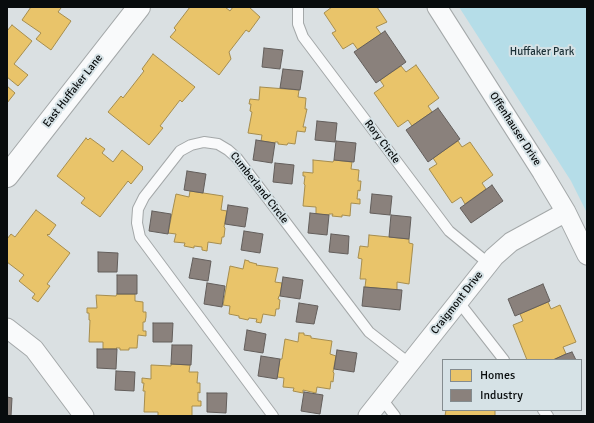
<!DOCTYPE html>
<style>
body{margin:0}
#map{position:relative;width:594px;height:423px;overflow:hidden;background:#dae0e2;font-family:Signika,sans-serif}
canvas{display:block}
.frame{position:absolute;inset:0;border:8px solid #080c0d;pointer-events:none}
.legend{position:absolute;left:442px;top:359px;width:140px;height:52px;box-sizing:border-box;background:#d6e2e6;border:1px solid #848c8f;margin:0;padding:5px 7px;list-style:none;font-size:12px;color:#080c0d}
.legend li{display:flex;align-items:center;gap:8px;height:20px}
.legend b{width:20px;border:1px solid #848c8f}
</style>
<div id="map">
<canvas width="594" height="423"></canvas>
<div class="frame"></div>
<ul class="legend">
<li><b style="height:11px;background:#e9c46a"></b>Homes</li>
<li><b style="height:11px;background:#8a817c"></b>Industry</li>
</ul>
</div>
<script>
const context = document.querySelector('canvas').getContext('2d');
context.lineJoin = 'round';
function fillPath(path, color) { context.fillStyle = color; context.fill(path, 'evenodd'); }
const poly = rows => new Path2D(rows.map(r => 'M' + r).join(''));
function stroke(path, color, width, dash) { context.strokeStyle = color; context.lineWidth = width; context.lineCap = dash ? 'butt' : 'round'; context.setLineDash(dash || []); context.stroke(path); }
function label(font, color, halo, rows, align = 'center') {
  context.font = font + ' Signika,sans-serif'; context.lineWidth = 4; context.setLineDash([]); context.textBaseline = 'middle'; context.strokeStyle = halo; context.fillStyle = color; for (const [text, x, y, turn = 0] of rows) {
    context.save(); context.translate(x, y); context.rotate((+turn || 0) * Math.PI / 180); context.textAlign = isNaN(turn) ? turn : align; if (halo) context.strokeText(text, 0, 0); context.fillText(text, 0, 0); context.restore();
  }
}
fillPath(poly([
 [459,7,587,7,587,213,571,181]
]), '#b5dde8');
const homes = poly([
 [31,7,60,7,61,8,58,12,71,21,51,50,36,39,41,33,22,20,31,7],
 [190,7,225,7,230,11,233,7,249,7,260,17,249,32,246,30,229,52,231,59,219,75,170,37,176,30,174,28,190,7],
 [332,7,377,7,387,22,376,27,381,34,358,50,353,43,343,49,332,33,336,31,324,13,332,7],
 [12,25,32,41,14,64,28,75,18,86,7,77,7,31,12,25],
 [153,54,195,87,182,102,180,100,160,126,163,128,149,145,108,112,121,96,123,98,144,71,142,69,153,54],
 [416,65,439,98,428,106,432,112,412,126,408,120,398,127,374,93,384,86,380,80,401,66,406,72,416,65],
 [7,86,15,93,7,103,7,86],
 [260,87,299,90,298,97,306,98,305,109,307,109,303,127,306,127,305,132,297,131,295,144,288,143,287,145,278,144,278,142,275,142,275,143,261,141,262,135,248,133,252,112,250,111,251,104,249,104,250,99,259,100,260,87],
 [86,138,88,140,90,138,105,149,102,153,113,162,122,150,143,167,142,168,143,169,131,184,128,181,100,217,81,203,85,198,57,176,86,138],
 [458,141,462,147,470,142,493,175,482,183,486,189,465,204,461,197,452,203,429,169,437,164,433,158,458,141],
 [313,160,333,162,334,160,352,162,351,169,359,170,358,181,361,181,360,191,358,190,357,199,360,199,360,204,351,203,350,216,342,215,342,217,332,216,333,214,329,214,329,215,316,214,316,207,303,206,305,185,304,184,305,176,303,176,303,172,313,173,313,160],
 [190,191,223,196,221,210,227,211,224,227,225,228,224,237,222,237,221,244,208,242,207,251,202,250,202,247,194,246,194,248,184,246,185,243,174,242,176,234,168,233,176,194,189,197,190,191],
 [36,210,56,225,49,235,48,234,47,235,70,253,47,284,50,286,38,302,32,298,35,294,19,281,24,275,7,262,7,239,11,234,15,237,36,210],
 [369,235,409,239,409,243,413,244,409,284,397,282,397,290,365,287,366,279,360,279,362,259,358,258,360,246,368,247,369,235],
 [245,260,249,261,249,262,257,264,256,265,278,268,275,282,282,283,280,296,279,296,278,299,280,300,279,309,276,309,275,316,263,314,261,323,256,322,257,319,249,318,248,320,239,318,239,316,229,314,230,306,223,305,230,266,243,269,245,260],
 [117,294,135,294,135,301,143,302,143,312,146,312,146,317,145,322,143,322,143,331,146,331,146,336,138,335,137,348,129,348,129,350,120,350,120,348,116,348,117,349,103,349,103,342,89,342,90,320,89,320,89,313,87,313,87,308,97,308,96,295,116,296,117,294],
 [548,302,551,309,560,305,576,342,563,347,566,354,553,360,527,360,513,325,523,321,520,314,548,302],
 [299,333,304,333,304,335,311,336,311,338,332,341,330,354,336,356,333,372,334,373,333,382,331,381,330,389,317,387,316,393,303,390,303,393,293,391,294,388,283,387,284,378,277,377,280,359,282,359,285,339,298,342,299,333],
 [171,364,190,365,189,372,198,372,197,383,200,383,200,393,198,392,198,401,201,401,201,406,192,406,192,416,158,416,158,412,144,412,145,391,143,391,144,383,142,383,142,378,151,379,151,365,171,366,171,364],
 [446,410,495,410,495,416,445,416,446,410]
]);
fillPath(homes, '#e9c46a');
stroke(homes, '#a68d4e', 1);
const industry = poly([
 [385,31,406,62,376,83,354,52,385,31],
 [264,48,283,50,280,69,262,67,264,48],
 [283,69,303,71,300,90,280,88,283,69],
 [438,108,460,139,428,162,406,130,438,108],
 [317,121,337,123,335,142,315,140,317,121],
 [256,140,275,143,272,163,253,160,256,140],
 [336,141,356,143,354,162,334,160,336,141],
 [275,163,294,165,292,184,273,182,275,163],
 [187,171,206,174,203,193,184,190,187,171],
 [492,185,503,201,471,223,460,208,492,185],
 [372,194,392,196,390,215,370,213,372,194],
 [228,205,248,208,245,227,225,224,228,205],
 [152,211,171,214,168,234,149,231,152,211],
 [310,213,329,215,327,235,308,233,310,213],
 [391,215,411,217,409,239,389,237,391,215],
 [244,231,263,234,260,253,241,250,244,231],
 [331,234,349,236,348,254,329,252,331,234],
 [98,252,118,253,117,272,98,272,98,252],
 [193,258,211,261,208,281,189,278,193,258],
 [117,275,137,275,137,294,117,294,117,275],
 [283,277,303,280,300,299,280,296,283,277],
 [207,283,225,286,222,307,204,304,207,283],
 [543,284,550,301,515,316,508,299,543,284],
 [364,287,402,290,400,310,362,306,364,287],
 [299,303,318,306,314,324,296,322,299,303],
 [153,323,173,323,172,342,153,342,153,323],
 [247,330,266,334,263,353,244,350,247,330],
 [172,345,192,345,191,365,171,364,172,345],
 [97,349,117,349,116,369,97,368,97,349],
 [337,350,357,353,354,372,334,369,337,350],
 [572,352,576,360,553,360,566,354,572,352],
 [261,356,280,359,277,379,258,376,261,356],
 [116,371,135,372,134,391,115,390,116,371],
 [304,392,323,395,320,414,301,411,304,392],
 [207,393,227,393,226,413,207,412,207,393],
 [7,397,12,398,11,416,7,416,7,397]
]);
fillPath(industry, '#8a817c');
stroke(industry, '#635e5b', 1);
const service = poly([
 [298,7,298,24,303,37,449,231,488,263],
 [458,301,504,360],
 [382,399,395,416],
 [543,410,548,416],
 [273,416,140,237,137,223,138,209,144,197,180,151,191,145,204,142,218,144,228,150,237,158,369,332,410,364]
]);
const minor = poly([
 [437,7,542,172,566,212,587,255],
 [7,328,34,349,84,416],
 [368,416,494,257,511,242,566,212]
]);
const tertiary = poly([
 [7,176,139,7]
]);
stroke(service, '#a4a8a9', 12);
stroke(minor, '#a4a8a9', 21);
stroke(tertiary, '#a4a8a9', 24);
stroke(service, '#f9fafb', 10);
stroke(minor, '#f9fafb', 19);
stroke(tertiary, '#f9fafb', 22);
label('11px', '#1a2f35', '#d6e2e6', [
 ["Huffaker Park",542,52]
]);
label('11px', '#080c0d', '#d6e2e6', [
 ["East Huffaker Lane",73,91,-52],
 ["Offenhauser Drive",515,129,57],
 ["Rory Circle",382,142,53],
 ["Cumberland Circle",259,188,52],
 ["Craigmont Drive",457,303,-52]
]);
</script>
